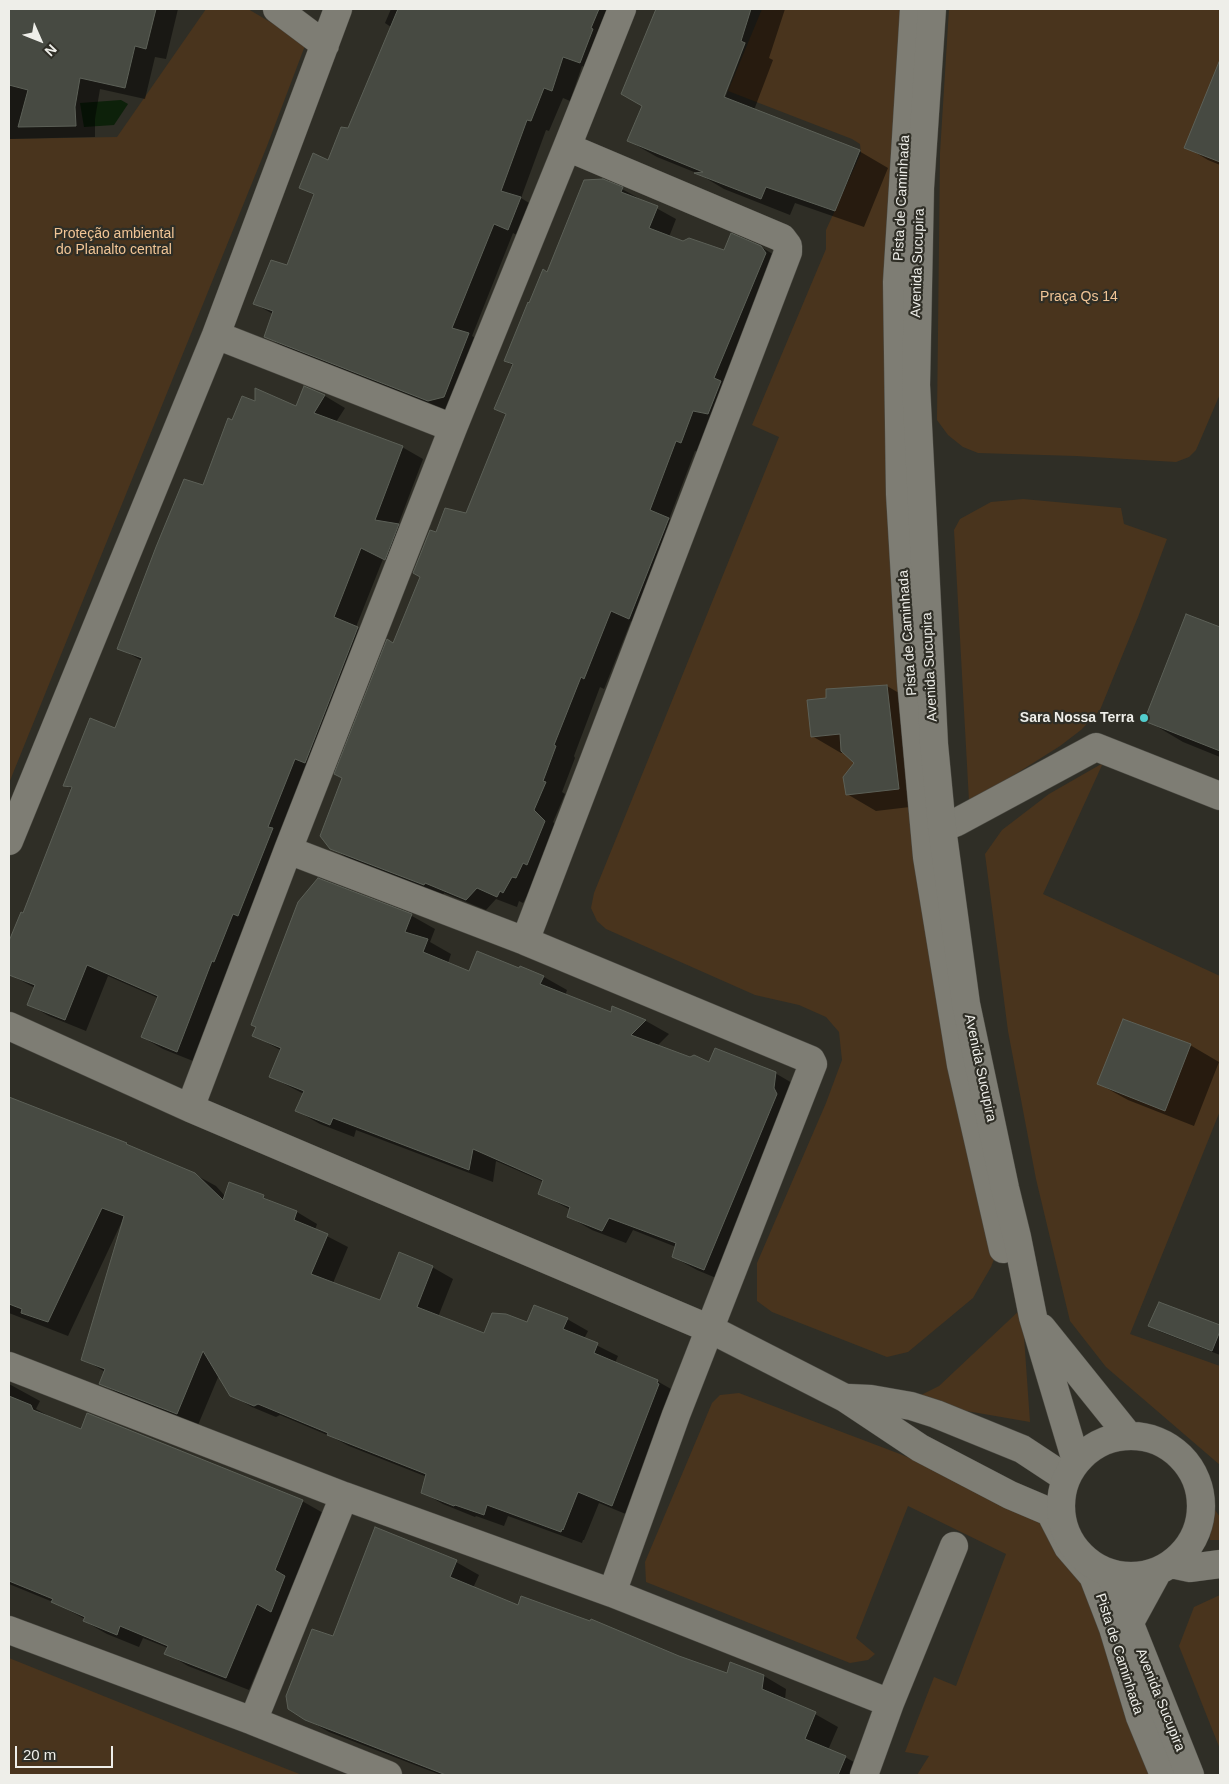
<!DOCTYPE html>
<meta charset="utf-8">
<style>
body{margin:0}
#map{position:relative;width:1229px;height:1784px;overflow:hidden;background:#2f2e26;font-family:Helvetica,sans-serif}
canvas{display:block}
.frame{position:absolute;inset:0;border:10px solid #eeeee9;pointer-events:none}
.north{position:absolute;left:15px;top:15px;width:50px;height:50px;-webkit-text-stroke:4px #2f2e26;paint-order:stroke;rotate:134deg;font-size:14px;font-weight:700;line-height:20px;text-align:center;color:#eeeee9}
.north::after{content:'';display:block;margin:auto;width:18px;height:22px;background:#eeeee9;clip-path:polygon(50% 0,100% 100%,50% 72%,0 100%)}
.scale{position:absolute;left:15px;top:1746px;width:98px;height:22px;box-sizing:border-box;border:2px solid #eeeee9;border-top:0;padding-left:6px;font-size:15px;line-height:18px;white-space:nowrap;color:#eeeee9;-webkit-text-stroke:4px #2f2e26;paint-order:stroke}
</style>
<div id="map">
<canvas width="1229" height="1784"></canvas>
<div class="frame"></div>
<div class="north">N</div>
<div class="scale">20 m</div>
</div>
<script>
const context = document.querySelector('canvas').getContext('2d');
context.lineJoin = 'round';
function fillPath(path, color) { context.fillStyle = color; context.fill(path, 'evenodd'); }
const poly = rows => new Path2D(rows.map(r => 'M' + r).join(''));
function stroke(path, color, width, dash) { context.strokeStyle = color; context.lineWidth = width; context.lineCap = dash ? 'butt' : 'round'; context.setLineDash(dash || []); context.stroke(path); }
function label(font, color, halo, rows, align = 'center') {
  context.font = font + ' Helvetica,sans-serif'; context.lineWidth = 4.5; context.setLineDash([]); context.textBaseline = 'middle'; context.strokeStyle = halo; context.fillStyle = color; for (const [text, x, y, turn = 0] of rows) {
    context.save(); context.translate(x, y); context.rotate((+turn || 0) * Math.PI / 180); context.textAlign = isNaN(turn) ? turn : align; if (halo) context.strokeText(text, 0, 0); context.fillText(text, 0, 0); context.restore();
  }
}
fillPath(poly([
 [206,9,248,9,306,43,267,146,9,783,9,139,117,137],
 [762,9,925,9,905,410,1001,1241,991,1267,973,1298,908,1352,887,1357,772,1312,757,1301,757,1263,826,1103,842,1060,839,1032,826,1017,799,1005,755,995,606,929,597,921,591,908,594,893,779,437,752,425,826,249,826,230,861,153,860,144,852,139,728,91],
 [949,9,1220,9,1220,394,1196,450,1189,457,1176,462,1076,456,978,453,963,447,948,435,937,420,940,153],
 [1023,499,1121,508,1124,524,1167,539,1138,617,1100,710,1081,730,1060,746,1014,775,969,801,954,530,960,519,991,502],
 [1103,763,1043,894,1220,976,1220,1111,1130,1334,1220,1366,1220,1465,1106,1367,1070,1321,1036,1179,1008,1031,985,854,1002,830,1049,794],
 [1022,1308,1030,1422,909,1401,939,1386],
 [739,1393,900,1454,940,1471,1051,1525,1068,1547,1164,1775,917,1775,929,1756,905,1752,934,1677,956,1686,1006,1554,908,1506,856,1638,875,1654,868,1660,850,1663,646,1582,645,1562,712,1403,720,1395],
 [1210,1503,1220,1517,1220,1540,1210,1540],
 [1220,1595,1220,1749,1179,1646,1194,1607],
 [9,1658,213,1740,302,1775,9,1775]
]), '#49341d');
fillPath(poly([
 [121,100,128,104,114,125,84,127,80,103]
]), '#0d210a');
fillPath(poly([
 [9,9,178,9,166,59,155,57,145,99,100,89,95,119,95,137,9,139],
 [391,9,613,9,598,72,582,66,570,101,563,98,549,131,546,130,521,198,539,209,526,240,513,233,472,336,487,345,447,411,284,347,265,336,273,314,255,304,288,267,314,195,301,187,328,162,349,130,391,27,385,23],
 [658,9,785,9,769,58,773,60,754,110,859,151,888,168,864,227,795,203,790,215,724,189,699,174,657,157,629,141,644,105,623,93],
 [744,42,746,42,723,103,721,102],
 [1220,62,1220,165,1208,160,1186,147],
 [622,189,676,219,669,237,683,243,725,252,761,247,781,259,700,453,695,451,669,519,688,530,649,629,631,621,604,689,600,687,574,756,575,758,562,792,565,794,553,822,564,833,523,903,519,901,517,907,496,899,486,910,444,893,443,895,351,860,331,848,394,644,437,533,467,514,506,415,496,409,514,366,505,361,548,273],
 [304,388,325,396,345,408,336,422,402,447,423,459,398,525,419,537,406,570,383,559,356,627,379,640,198,1063,163,1049,142,1037,158,998,108,976,86,1031,49,1016,28,1004,35,988,9,974,9,945,21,913,24,914,73,790,65,785,116,729,142,661,119,648,204,486,233,421,257,403,296,407],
 [1187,616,1220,629,1220,757,1183,742,1146,720],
 [887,686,916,703,927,805,876,811,847,794,856,763,845,753,841,753,812,736,827,699],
 [318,880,412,916,435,929,430,942,451,954,448,963,470,973,520,970,521,968,544,977,567,990,565,996,612,1014,613,1008,646,1021,669,1034,657,1046,690,1059,775,1073,799,1087,728,1283,697,1270,673,1257,676,1247,633,1230,626,1243,592,1230,569,1217,571,1210,539,1193,544,1182,496,1161,493,1182,356,1130,354,1137,320,1124,297,1111,304,1094,271,1077,282,1051,253,1035],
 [1190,1045,1219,1062,1194,1126,1128,1100,1099,1084],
 [9,1098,126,1144,137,1150,194,1174,216,1186,225,1196,263,1197,278,1205,297,1212,317,1224,315,1230,348,1247,333,1283,380,1301,432,1267,453,1279,438,1317,485,1335,528,1324,567,1319,588,1331,584,1339,618,1356,615,1363,657,1381,678,1393,633,1517,599,1503,584,1540,583,1540,582,1543,508,1516,504,1526,476,1516,475,1517,443,1504,422,1492,427,1477,349,1446,332,1437,280,1415,276,1417,252,1407,231,1395,219,1375,198,1425,123,1396,102,1384,107,1373,83,1359,125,1218,124,1217,68,1336,9,1313],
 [1160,1304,1220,1327,1220,1355,1161,1332,1149,1326],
 [9,1384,40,1401,36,1409,54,1419,81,1431,302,1501,325,1514,294,1623,280,1616,249,1690,188,1666,166,1653,168,1648,143,1638,139,1647,107,1634,84,1621,85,1619,53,1602,9,1584],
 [456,1562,479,1575,473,1588,519,1606,679,1657,728,1675,764,1676,786,1689,785,1700,815,1714,838,1727,828,1750,845,1757,868,1770,866,1775,441,1775,329,1732,306,1719,334,1637]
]), '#0007');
const building = poly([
 [9,9,156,9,146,49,135,46,125,88,80,78,75,107,76,126,18,127,28,90,9,85,9,9],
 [398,9,599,9,591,28,593,29,580,63,563,57,552,91,544,88,531,121,527,120,501,191,521,197,508,230,494,224,452,328,469,333,444,397,428,401,264,337,273,311,253,304,271,260,287,265,314,194,299,188,313,153,328,160,341,127,348,128,398,9],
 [656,9,751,9,741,41,745,43,724,97,860,150,835,211,766,187,761,199,694,173,703,172,627,141,642,106,621,94,656,9],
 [1219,62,1220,62,1220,162,1184,148,1219,62],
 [603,179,623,187,621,192,658,206,649,228,683,241,689,238,724,250,731,233,761,246,766,253,714,378,721,381,708,414,693,411,681,443,676,441,650,510,669,518,629,619,611,611,584,679,581,677,554,745,556,746,543,781,546,782,534,810,545,821,527,865,523,863,516,878,512,877,503,893,500,891,497,897,477,888,466,900,425,883,424,885,330,849,320,836,342,778,334,774,387,639,393,643,420,577,413,573,430,530,436,532,445,508,466,513,506,414,494,409,513,364,504,361,528,302,529,303,543,269,547,272,584,180,603,179],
 [304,386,325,395,314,413,403,446,375,520,399,524,385,560,361,548,334,617,358,627,305,763,295,759,268,827,273,828,238,916,233,914,214,962,212,961,177,1052,141,1037,158,996,87,965,65,1020,27,1005,35,985,9,975,9,941,21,912,23,913,72,787,63,786,90,718,115,728,142,658,117,649,156,547,184,479,203,485,228,418,232,420,242,396,255,401,255,388,296,406,304,386],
 [1186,614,1220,627,1220,751,1144,721,1186,614],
 [887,685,899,789,846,795,843,777,854,763,841,751,840,734,811,737,807,700,826,698,826,689,887,685],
 [318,878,412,914,405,932,428,939,423,952,469,971,477,951,519,968,520,966,544,976,540,984,611,1012,612,1006,646,1020,631,1035,690,1057,694,1055,709,1062,715,1048,776,1072,774,1088,777,1094,704,1270,672,1257,676,1243,609,1218,602,1231,567,1217,570,1207,538,1194,543,1180,473,1149,469,1170,333,1118,330,1125,295,1111,304,1091,269,1077,281,1048,252,1036,256,1027,251,1025,298,902,318,878],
 [1123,1019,1191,1044,1165,1111,1097,1084,1123,1019],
 [9,1097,127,1143,126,1144,195,1173,223,1200,229,1182,264,1195,263,1198,297,1211,294,1220,328,1234,311,1274,380,1300,399,1252,433,1266,417,1307,484,1333,492,1313,506,1314,527,1322,534,1305,568,1318,563,1329,598,1343,594,1353,658,1380,657,1383,659,1384,612,1506,578,1492,563,1530,562,1529,561,1532,487,1505,484,1515,455,1505,454,1506,421,1493,426,1474,327,1435,328,1433,258,1404,254,1406,230,1396,203,1351,177,1414,99,1384,105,1369,81,1360,124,1216,102,1208,48,1322,21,1313,22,1309,9,1304,9,1097],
 [1159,1302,1220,1325,1220,1331,1212,1351,1148,1326,1159,1302],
 [9,1396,31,1405,33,1410,81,1429,87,1413,303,1500,275,1570,285,1576,271,1612,257,1604,226,1678,164,1654,168,1646,120,1626,117,1635,83,1621,85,1617,51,1602,53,1599,9,1581,9,1396],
 [375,1527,457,1560,450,1577,518,1605,521,1596,590,1621,591,1619,679,1656,727,1673,730,1662,764,1675,762,1689,816,1712,805,1739,846,1756,838,1775,446,1775,305,1720,288,1709,286,1696,312,1629,333,1636,375,1527]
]);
fillPath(building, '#474a42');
stroke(building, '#5c6057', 1);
const street = poly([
 [277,9,325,45],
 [914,9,897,282,900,494,911,681,927,857,961,1065,1003,1249],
 [216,335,453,428],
 [942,828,957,822,1096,747,1220,796],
 [9,841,216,335,338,9],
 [288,850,525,941],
 [9,1026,190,1108,710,1329,845,1398,920,1448,1010,1495,1050,1512,1062,1520],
 [190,1108,288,850,453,428,567,147],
 [9,1366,344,1496,612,1593,890,1703],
 [849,1398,871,1399,911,1406,936,1414,1022,1449,1066,1478],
 [1050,1512,1068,1547,1093,1576,1113,1628,1140,1717,1164,1775],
 [612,1593,676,1415,813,1064,811,1060,525,941,788,252,788,246,782,238,567,147,622,9],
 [9,1630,253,1721,388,1775],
 [253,1721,344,1496],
 [864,1775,890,1703,954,1546]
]);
const secondary = poly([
 [932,9,920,188,916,385,934,744,942,828,966,1004,1005,1188,1017,1237,1033,1317,1076,1461],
 [1042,1328,1128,1435],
 '1061 1506a70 70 0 1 1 140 0a70 70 0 1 1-140 0Z',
 [1171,1564,1190,1568,1220,1564],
 [1110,1574,1190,1775],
 [1129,1624,1158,1571]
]);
stroke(street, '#4b4a43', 29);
stroke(secondary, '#4b4a43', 29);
stroke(street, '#7e7d74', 28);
stroke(secondary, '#7e7d74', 28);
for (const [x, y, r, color] of [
 [1144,718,5,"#52cdcd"]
]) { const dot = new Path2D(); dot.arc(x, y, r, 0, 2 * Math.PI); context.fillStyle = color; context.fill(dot); stroke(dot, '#2f2e26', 2); }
label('14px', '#eeeee9', '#2f2e26', [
 ["Pista de Caminhada",902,198,-87],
 ["Avenida Sucupira",918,263,-88],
 ["Pista de Caminhada",908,633,-94],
 ["Avenida Sucupira",930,667,-93],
 ["Avenida Sucupira",980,1068,78],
 ["Pista de Caminhada",1119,1654,72],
 ["Avenida Sucupira",1160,1700,68]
]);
label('14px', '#f1c596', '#2f2e26', [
 ["Proteção ambiental",114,234],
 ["do Planalto central",114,250],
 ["Praça Qs 14",1079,297]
]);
label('bold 14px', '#eeeee9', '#2f2e26', [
 ["Sara Nossa Terra",1134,718]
], 'right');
</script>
